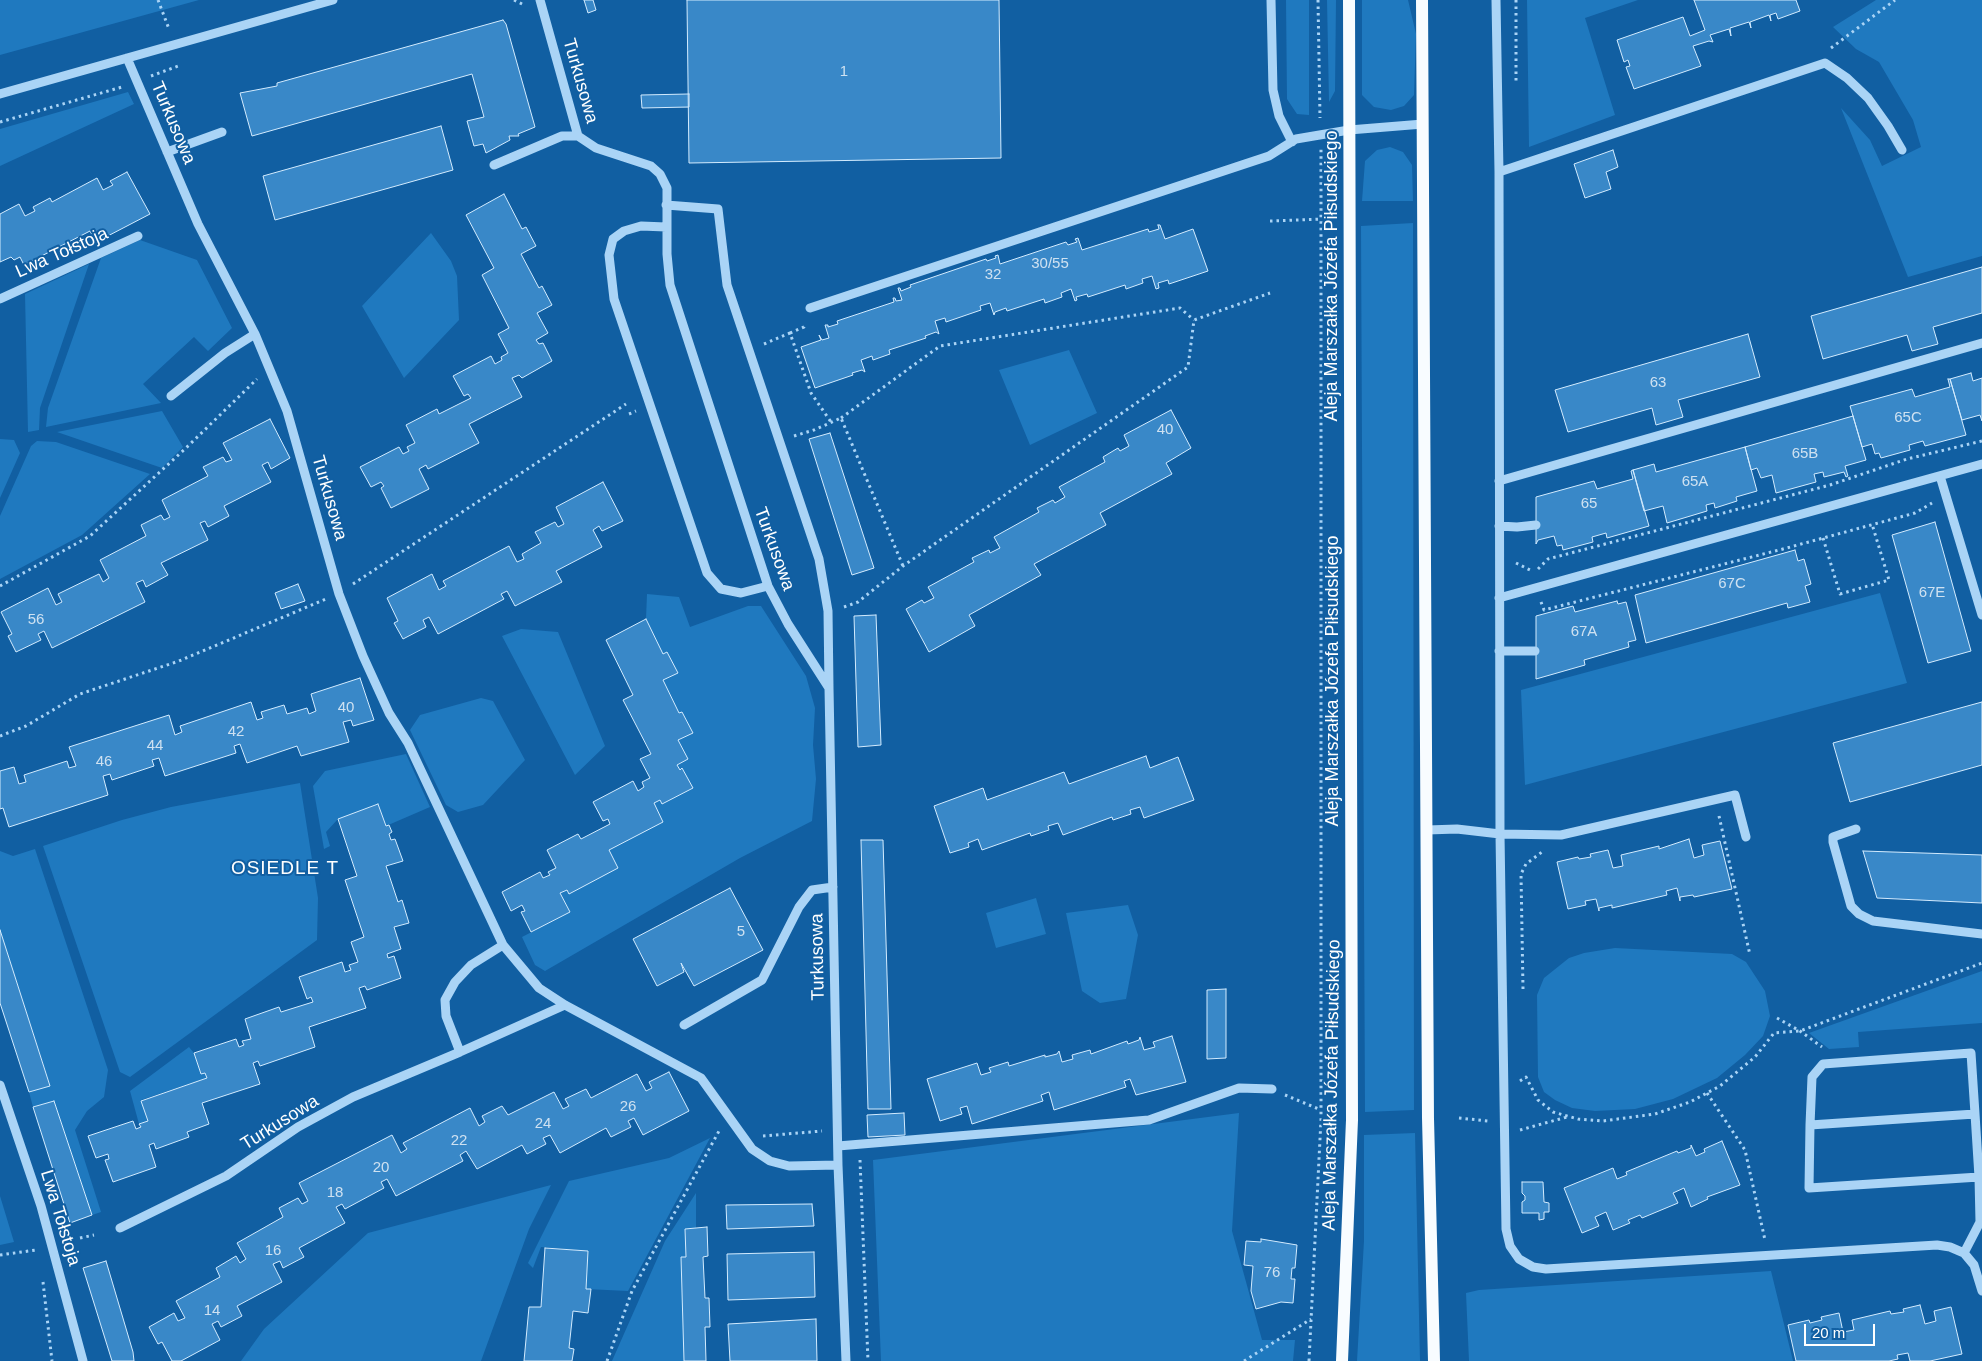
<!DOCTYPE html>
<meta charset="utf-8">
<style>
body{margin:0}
#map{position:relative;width:1982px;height:1361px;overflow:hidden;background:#115fa2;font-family:Arial,sans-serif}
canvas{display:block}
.scale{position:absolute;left:1804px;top:1324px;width:71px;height:22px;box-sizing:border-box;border:2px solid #fff;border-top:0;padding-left:6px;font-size:15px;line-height:18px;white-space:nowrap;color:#fff;-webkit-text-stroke:4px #115fa2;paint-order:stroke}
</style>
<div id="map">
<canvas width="1982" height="1361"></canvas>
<div class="scale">20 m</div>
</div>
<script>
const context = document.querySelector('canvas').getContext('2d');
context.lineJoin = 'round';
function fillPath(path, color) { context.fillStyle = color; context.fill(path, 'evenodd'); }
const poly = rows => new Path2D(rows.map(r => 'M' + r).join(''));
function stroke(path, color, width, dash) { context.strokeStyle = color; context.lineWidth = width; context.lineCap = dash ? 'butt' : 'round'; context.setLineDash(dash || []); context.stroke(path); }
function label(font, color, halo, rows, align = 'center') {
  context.font = font + ' Arial,sans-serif'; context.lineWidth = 4; context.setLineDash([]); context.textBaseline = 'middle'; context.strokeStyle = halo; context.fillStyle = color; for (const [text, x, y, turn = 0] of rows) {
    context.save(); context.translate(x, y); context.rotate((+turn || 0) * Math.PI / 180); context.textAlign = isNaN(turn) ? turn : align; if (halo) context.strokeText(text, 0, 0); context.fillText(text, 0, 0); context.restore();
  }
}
fillPath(poly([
 [0,0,199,0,0,55],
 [1286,0,1309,0,1309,115,1297,114,1287,99],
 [1327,0,1336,0,1335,91,1329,102],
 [1362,0,1408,0,1416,34,1414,95,1404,106,1391,110,1374,107,1362,95],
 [1527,0,1638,0,1585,18,1615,115,1529,147],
 [1876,0,1982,0,1982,256,1908,277,1841,108,1870,140,1882,166,1921,147,1913,120,1879,62,1856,49,1833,27],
 [128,92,134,104,0,166,0,129],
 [1390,147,1403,152,1412,165,1413,201,1362,201,1365,161,1377,150],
 [1413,223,1414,1110,1365,1112,1361,226],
 [431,233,451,261,457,276,459,320,404,378,362,306],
 [140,240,197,260,232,328,208,351,194,337,143,384,161,403,46,427,48,408,101,258],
 [89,264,40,408,39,430,28,432,25,294],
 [1069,350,1097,413,1030,445,999,370],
 [162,411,183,447,162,468,57,432],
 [0,439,14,440,20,453,0,498],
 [37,441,56,442,150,474,82,535,0,579,0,516,31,446],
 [1880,593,1907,683,1525,785,1521,690],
 [647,594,679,597,690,627,748,606,761,606,806,676,815,708,813,745,816,779,812,821,740,858,545,971,535,965,522,937,570,912,560,893,667,773,646,619],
 [521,629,558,632,605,746,575,775,502,636],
 [481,698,493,701,525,760,483,805,458,812,446,805,410,730,420,715],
 [406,754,430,807,386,826,378,804,338,819,326,832,330,846,324,849,313,786,325,771],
 [300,783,318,898,317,940,130,1077,120,1072,43,846,122,820,171,807],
 [35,849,108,1070,104,1097,87,1111,75,1130,101,1212,92,1215,54,1101,33,1107,29,1092,50,1085,0,930,0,851,13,856],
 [1036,898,1046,934,996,948,986,913],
 [1128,905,1138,935,1126,999,1100,1003,1082,991,1066,913],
 [1615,948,1732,954,1746,962,1765,991,1770,1016,1763,1036,1745,1055,1717,1078,1673,1099,1635,1109,1595,1111,1572,1108,1555,1100,1544,1092,1538,1077,1537,995,1544,978,1569,958,1584,953],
 [1982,971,1982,1023,1858,1032,1859,1047,1829,1049,1809,1033],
 [189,1047,194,1053,201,1074,205,1073,207,1078,141,1100,148,1121,139,1124,130,1091],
 [1239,1113,1232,1231,1262,1340,1295,1340,1293,1361,881,1361,873,1160],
 [1415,1133,1420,1361,1357,1361,1364,1241,1364,1135],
 [710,1138,628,1291,586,1289,588,1251,541,1247,533,1268,528,1263,569,1181,669,1158],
 [551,1185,529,1229,481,1361,241,1361,264,1329,368,1233],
 [696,1193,696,1228,685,1229,686,1257,681,1257,684,1361,612,1361,665,1241],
 [0,1196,14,1242,0,1245],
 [1771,1271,1793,1361,1469,1361,1466,1293,1479,1290]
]), '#1f79bf');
const building = poly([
 [584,0,593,0,596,10,588,13,584,0],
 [687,0,999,0,1001,158,689,163,687,0],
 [1694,0,1796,0,1800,11,1778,19,1776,13,1770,15,1771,21,1769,15,1750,22,1751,28,1749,22,1730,28,1731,36,1729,29,1710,35,1713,42,1709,41,1693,46,1701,66,1634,89,1626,67,1630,66,1628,60,1624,62,1617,40,1683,17,1690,36,1705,30,1694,0],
 [503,20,506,24,535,127,518,134,519,136,509,136,510,140,486,153,483,144,474,146,467,121,484,117,472,74,252,136,240,93,277,86,277,83,503,20],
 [689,94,689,107,642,108,641,95,689,94],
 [441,126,453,170,275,220,263,176,441,126],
 [1613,150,1618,167,1606,172,1611,189,1585,198,1574,164,1613,150],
 [127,172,150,214,102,239,98,232,92,235,90,231,24,265,20,257,14,260,11,257,0,262,0,214,19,204,25,216,35,211,33,207,50,198,52,202,97,178,103,190,113,185,110,181,127,172],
 [504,194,522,229,526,227,536,246,521,254,539,288,542,286,552,305,537,313,548,333,536,340,539,344,543,343,552,361,522,378,519,375,512,378,522,397,469,424,479,443,428,469,426,465,419,469,429,489,391,508,381,488,384,486,381,482,371,487,360,467,399,447,403,454,409,451,407,447,415,443,406,425,437,409,439,414,471,398,468,394,464,396,453,376,491,356,495,364,502,360,501,357,508,353,498,334,509,328,482,275,494,268,466,215,504,194],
 [1158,225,1160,225,1165,239,1193,229,1208,271,1169,284,1168,280,1158,283,1159,288,1156,289,1152,276,1142,279,1143,283,1126,289,1125,285,1088,297,1087,294,1076,297,1077,300,1075,301,1071,289,1061,293,1062,297,1045,303,1044,299,1007,311,1006,308,995,312,994,315,990,303,980,306,981,310,946,322,945,318,935,321,939,334,936,332,925,336,926,338,889,350,890,354,873,360,872,356,861,360,865,372,862,370,852,373,853,375,815,388,801,347,821,340,819,335,822,340,829,338,825,325,828,325,828,327,838,324,837,321,894,302,893,298,895,298,896,301,902,300,898,288,900,288,901,291,911,287,910,285,986,259,987,261,996,258,995,256,998,255,1000,264,1066,242,1068,245,1077,242,1075,239,1078,238,1082,250,1148,229,1149,232,1159,229,1158,225],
 [1982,267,1982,313,1933,327,1938,344,1912,351,1907,335,1823,359,1811,316,1982,267],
 [1748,334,1760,377,1678,400,1683,417,1656,425,1652,408,1568,432,1555,390,1748,334],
 [1971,373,1973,381,1982,378,1982,421,1980,415,1962,420,1950,379,1971,373],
 [1948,379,1950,379,1966,435,1925,446,1923,441,1909,445,1910,450,1881,458,1879,453,1875,454,1872,444,1862,447,1850,406,1912,389,1915,397,1950,387,1948,379],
 [1171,410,1191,448,1166,463,1172,474,1100,513,1106,525,1034,564,1041,575,969,615,975,626,929,652,906,609,922,600,924,603,934,598,928,587,974,562,972,558,989,550,990,553,1000,548,994,537,1039,512,1037,508,1053,500,1055,503,1065,497,1059,487,1105,462,1103,457,1118,448,1120,451,1129,446,1124,435,1171,410],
 [1853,416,1866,460,1845,466,1848,476,1846,477,1844,472,1824,477,1823,472,1814,474,1816,482,1776,493,1772,475,1761,478,1757,468,1751,470,1745,447,1853,416],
 [270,419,290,458,271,469,268,462,262,465,271,482,224,506,229,516,208,527,205,521,200,523,208,540,161,563,168,575,146,587,143,580,136,583,145,602,52,648,44,631,38,634,41,640,16,652,8,636,12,634,1,612,48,588,56,605,62,602,58,594,99,574,103,582,109,578,100,560,146,536,141,525,161,515,164,520,170,517,162,500,208,476,203,467,223,457,226,462,232,460,223,443,270,419],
 [830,433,874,568,852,575,809,439,830,433],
 [1745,447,1757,491,1736,497,1737,501,1715,508,1714,503,1706,505,1707,511,1667,523,1663,506,1644,511,1633,470,1654,464,1656,472,1745,447],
 [1633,470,1649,526,1607,538,1606,533,1592,537,1593,542,1563,550,1562,545,1557,546,1554,536,1538,540,1536,544,1536,497,1594,481,1597,489,1633,479,1631,471,1633,470],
 [603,482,623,521,602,531,599,526,593,530,602,547,556,571,562,582,515,606,507,591,501,594,504,599,438,634,429,617,423,620,426,627,403,639,394,623,398,621,387,598,432,574,439,590,446,586,443,581,509,546,517,562,524,559,522,554,541,543,535,532,555,522,558,527,564,524,556,507,603,482],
 [1935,522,1971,651,1928,663,1892,535,1935,522],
 [1795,550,1798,561,1804,559,1811,584,1805,586,1810,602,1788,608,1787,603,1646,643,1635,595,1795,550],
 [298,584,305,601,281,609,275,593,298,584],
 [1617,601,1618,604,1626,602,1636,640,1628,642,1629,647,1584,660,1585,665,1536,679,1536,616,1573,606,1575,612,1617,601],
 [876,615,881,745,858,747,854,616,876,615],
 [646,619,663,654,667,652,678,673,663,680,679,713,682,712,693,733,678,740,688,759,677,765,680,770,682,768,693,788,662,804,660,800,654,803,663,822,609,850,618,868,569,894,567,890,560,893,570,912,531,932,521,912,525,911,522,905,511,911,502,892,540,872,543,878,550,875,548,872,556,868,547,850,578,834,581,839,610,824,608,819,603,821,593,802,633,781,638,791,644,787,642,782,650,778,640,759,651,754,623,700,633,695,606,640,646,619],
 [360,678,374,720,353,726,351,720,343,722,349,742,301,756,297,746,247,763,240,744,234,746,236,753,165,776,159,758,152,760,154,766,112,780,110,774,103,776,108,795,9,827,3,808,0,809,0,771,14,767,19,784,26,782,24,775,67,761,69,768,76,766,69,747,169,715,175,735,182,732,180,726,251,702,257,720,263,718,261,712,284,705,287,714,307,708,309,714,316,711,311,694,360,678],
 [1982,702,1982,765,1850,802,1833,743,1982,702],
 [1146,756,1150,768,1178,757,1194,800,1144,818,1140,807,1130,810,1131,814,1113,820,1112,817,1063,835,1058,823,1048,826,1049,830,1031,836,1030,833,982,850,978,839,968,843,969,847,950,853,934,806,983,788,987,800,1064,772,1069,784,1146,756],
 [378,804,386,826,389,825,392,832,389,834,391,840,395,839,403,861,386,866,398,902,402,900,409,923,394,927,401,949,387,954,388,958,394,956,401,978,367,990,365,986,359,988,366,1008,309,1027,315,1047,260,1066,258,1061,253,1063,260,1084,202,1103,209,1124,187,1132,189,1137,156,1149,154,1143,149,1145,156,1167,113,1182,105,1160,109,1159,108,1154,96,1158,88,1136,133,1121,136,1129,141,1127,139,1124,148,1121,141,1101,207,1078,205,1073,201,1074,194,1053,236,1039,239,1047,244,1045,242,1041,251,1039,245,1019,279,1007,281,1012,313,1002,311,997,307,999,299,977,342,962,345,972,351,970,349,965,358,962,351,942,364,937,345,880,357,876,338,819,378,804],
 [1689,839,1694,858,1704,855,1702,845,1720,841,1732,889,1694,897,1693,895,1680,897,1680,901,1677,888,1666,891,1667,895,1612,908,1612,905,1599,908,1599,911,1596,899,1585,901,1586,905,1568,909,1557,862,1578,857,1579,859,1591,857,1590,854,1608,850,1613,868,1623,866,1621,855,1659,846,1659,849,1689,839],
 [861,840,883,840,891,1109,868,1109,861,840],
 [1863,851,1982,855,1982,903,1877,898,1863,851],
 [730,888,763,950,694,986,681,963,684,972,657,986,633,939,730,888],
 [0,930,50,1086,29,1092,0,1003,0,930],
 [1226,989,1226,1058,1207,1059,1207,990,1226,989],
 [1172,1036,1186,1082,1136,1095,1130,1079,1124,1081,1126,1087,1054,1110,1049,1092,1041,1095,1043,1101,972,1124,967,1106,960,1108,962,1114,940,1121,927,1079,977,1063,981,1075,991,1072,989,1068,1008,1062,1009,1066,1045,1055,1045,1057,1057,1054,1059,1051,1062,1062,1073,1059,1072,1055,1090,1050,1091,1054,1127,1041,1128,1044,1139,1040,1140,1037,1144,1050,1155,1047,1153,1042,1172,1036],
 [669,1072,689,1111,643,1135,634,1118,628,1121,631,1127,611,1137,606,1128,560,1153,550,1135,543,1138,546,1144,527,1154,522,1145,477,1169,466,1151,460,1155,463,1161,396,1196,387,1179,381,1182,384,1188,345,1209,342,1204,336,1207,345,1223,299,1248,304,1257,283,1268,280,1261,273,1264,282,1282,237,1306,242,1316,221,1327,218,1321,212,1324,220,1340,181,1361,172,1361,162,1342,158,1344,149,1327,174,1313,178,1321,185,1318,176,1301,220,1277,216,1268,236,1256,240,1263,246,1259,237,1243,283,1217,279,1208,298,1198,302,1204,308,1201,299,1183,392,1135,401,1153,407,1149,403,1143,470,1108,479,1126,485,1122,482,1116,502,1106,508,1115,554,1092,563,1109,569,1106,565,1099,586,1089,591,1098,637,1074,646,1091,652,1088,649,1082,669,1072],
 [54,1101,92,1215,70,1223,33,1107,54,1101],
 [904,1113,905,1135,868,1137,867,1115,904,1113],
 [1722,1141,1740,1185,1707,1197,1708,1199,1691,1207,1684,1188,1673,1193,1678,1203,1642,1218,1640,1215,1628,1220,1630,1223,1613,1230,1606,1212,1595,1217,1599,1226,1582,1233,1564,1188,1613,1168,1617,1179,1627,1175,1626,1172,1677,1151,1678,1153,1691,1148,1691,1145,1696,1156,1705,1152,1704,1149,1722,1141],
 [1522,1182,1543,1182,1544,1202,1549,1203,1549,1212,1544,1212,1544,1219,1539,1220,1539,1213,1522,1213,1522,1202,1525,1200,1525,1196,1522,1193,1522,1182],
 [812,1204,814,1226,727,1229,726,1205,812,1204],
 [707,1227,708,1256,703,1257,705,1298,709,1298,710,1327,705,1327,706,1361,684,1361,681,1257,686,1257,685,1229,707,1227],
 [1261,1239,1297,1245,1295,1268,1292,1268,1291,1279,1295,1279,1293,1303,1281,1302,1256,1309,1251,1291,1253,1266,1244,1265,1246,1241,1261,1242,1261,1239],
 [545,1248,588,1251,586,1289,591,1289,588,1313,573,1311,569,1348,574,1349,572,1361,524,1361,529,1307,541,1307,545,1248],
 [814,1252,815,1297,728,1300,727,1254,814,1252],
 [106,1261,133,1352,134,1361,112,1361,83,1268,106,1261],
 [1920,1305,1925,1324,1936,1321,1934,1311,1951,1307,1962,1354,1930,1361,1910,1361,1908,1353,1897,1355,1898,1359,1889,1361,1796,1361,1788,1325,1809,1320,1810,1323,1822,1320,1821,1317,1839,1313,1843,1332,1854,1330,1852,1320,1890,1311,1891,1314,1904,1312,1903,1309,1920,1305],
 [816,1319,817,1361,730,1361,728,1324,816,1319]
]);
fillPath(building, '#3988c8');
stroke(building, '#d3ebfe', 1);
stroke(poly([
 [158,0,169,29],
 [514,0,524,5],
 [1318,0,1320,118],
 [1516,0,1516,82],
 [1831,48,1895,0],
 [151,76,181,65],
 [0,122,122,87],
 [1270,221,1322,219],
 [790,333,804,327,805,323],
 [764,344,790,333,811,393,831,422],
 [629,414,636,411],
 [841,418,940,346,1180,308,1194,320],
 [794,436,814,430,841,418,903,566],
 [1823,538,1840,594,1889,580,1872,524],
 [1516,563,1532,571],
 [1538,569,1548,559,1830,485,1907,459,1982,441],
 [353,584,626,404],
 [0,586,90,536,186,448,257,379],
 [1541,602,1544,610,1783,549,1915,513,1932,503],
 [844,607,858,602,903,566,1188,367,1194,320,1270,293],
 [0,736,26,726,80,694,179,661,326,599],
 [1719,816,1750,955],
 [1523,989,1521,874,1526,864,1542,852],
 [1777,1018,1800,1031,1822,1047],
 [1520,1081,1526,1077,1538,1100,1553,1112,1578,1119,1603,1121,1655,1114,1690,1102,1720,1086,1755,1057,1774,1033,1800,1031,1982,963],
 [1707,1093,1745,1150,1765,1240],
 [1285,1095,1321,1110],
 [1459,1118,1488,1121],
 [1520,1130,1567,1117],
 [763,1136,822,1131],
 [860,1160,868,1361],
 [80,1238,94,1235],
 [0,1255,36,1250],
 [43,1282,52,1361],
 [607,1361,632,1291,719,1131],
 [1244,1361,1311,1319],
 [1309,1361,1321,1119,1321,149]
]), '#aad4f6', 3, [2.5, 4]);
stroke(poly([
 [540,0,578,136,596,148,651,166,660,174,667,188,667,254,670,285,768,586,788,624,829,688,838,1165,846,1361],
 [1271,0,1273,90,1279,116,1292,142],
 [1496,0,1499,172,1825,63,1847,78,1868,98,1888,126,1902,150],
 [127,58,198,224,255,334,287,411,339,594,363,656,389,713,408,743,503,945,539,988,565,1005,701,1078,752,1149,770,1161,789,1166,838,1165],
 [0,94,333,0],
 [167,152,222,132],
 [494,165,562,136,578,136],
 [1499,172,1500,834,1561,835,1735,795,1746,837],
 [666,205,718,209,727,285,819,559,828,611,829,688],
 [666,227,641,226,624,231,613,239,609,255,614,299,707,573,721,589,741,593,768,586],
 [0,299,138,236],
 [810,308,1269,156,1296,139,1349,130,1423,124],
 [171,396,225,353,255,334],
 [1940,476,1982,615],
 [1499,481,1982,343],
 [1499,526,1517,527,1536,525],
 [1499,598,1982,464],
 [1499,651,1535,651],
 [1856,829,1833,837,1833,842,1851,906,1859,914,1873,921,1982,934],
 [1427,830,1457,829,1500,834,1506,1229,1510,1246,1519,1259,1533,1267,1546,1269,1937,1245,1950,1247,1964,1253,1974,1265,1982,1291],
 [684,1025,762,980,799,907,812,890,833,887],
 [460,1052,446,1016,445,1000,455,982,471,965,503,945],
 [0,1085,41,1206,83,1361],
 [1975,1114,1979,1177],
 [1810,1125,1812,1077,1823,1064,1971,1053,1975,1114,1810,1125,1809,1188,1979,1177,1980,1222,1964,1253],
 [838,1146,1149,1120,1239,1088,1272,1089],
 [120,1228,226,1176,298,1127,353,1097,460,1052,565,1005]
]), '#aad4f6', 9);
stroke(poly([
 [1422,0,1428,1118,1434,1361],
 [1342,1361,1352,1120,1349,0]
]), '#f8fcff', 12);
label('15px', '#cee1f1', null, [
 ["1",844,72],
 ["30/55",1050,264],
 ["32",993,275],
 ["63",1658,383],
 ["65C",1908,418],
 ["40",1165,430],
 ["65B",1805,454],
 ["65A",1695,482],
 ["65",1589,504],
 ["67C",1732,584],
 ["67E",1932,593],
 ["56",36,620],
 ["67A",1584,632],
 ["40",346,708],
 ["42",236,732],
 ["44",155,746],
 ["46",104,762],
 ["5",741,932],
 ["26",628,1107],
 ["24",543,1124],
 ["22",459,1141],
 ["20",381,1168],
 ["18",335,1193],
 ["16",273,1251],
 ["76",1272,1273],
 ["14",212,1311]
]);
label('18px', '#fff', '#115fa2', [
 ["Turkusowa",580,81,74],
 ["Turkusowa",173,123,67],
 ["Lwa Tołstoja",62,253,-24],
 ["Aleja Marszałka Józefa Piłsudskiego",1332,276,-90],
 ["Turkusowa",329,498,74],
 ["Turkusowa",774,549,70],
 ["Aleja Marszałka Józefa Piłsudskiego",1333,681,-90],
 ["Turkusowa",818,957,-91],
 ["Aleja Marszałka Józefa Piłsudskiego",1332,1085,-89],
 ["Turkusowa",280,1123,-32],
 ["Lwa Tołstoja",60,1218,73]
]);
context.letterSpacing = '1px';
label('19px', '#fff', '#115fa2', [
 ["OSIEDLE T",285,869]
]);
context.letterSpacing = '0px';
</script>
